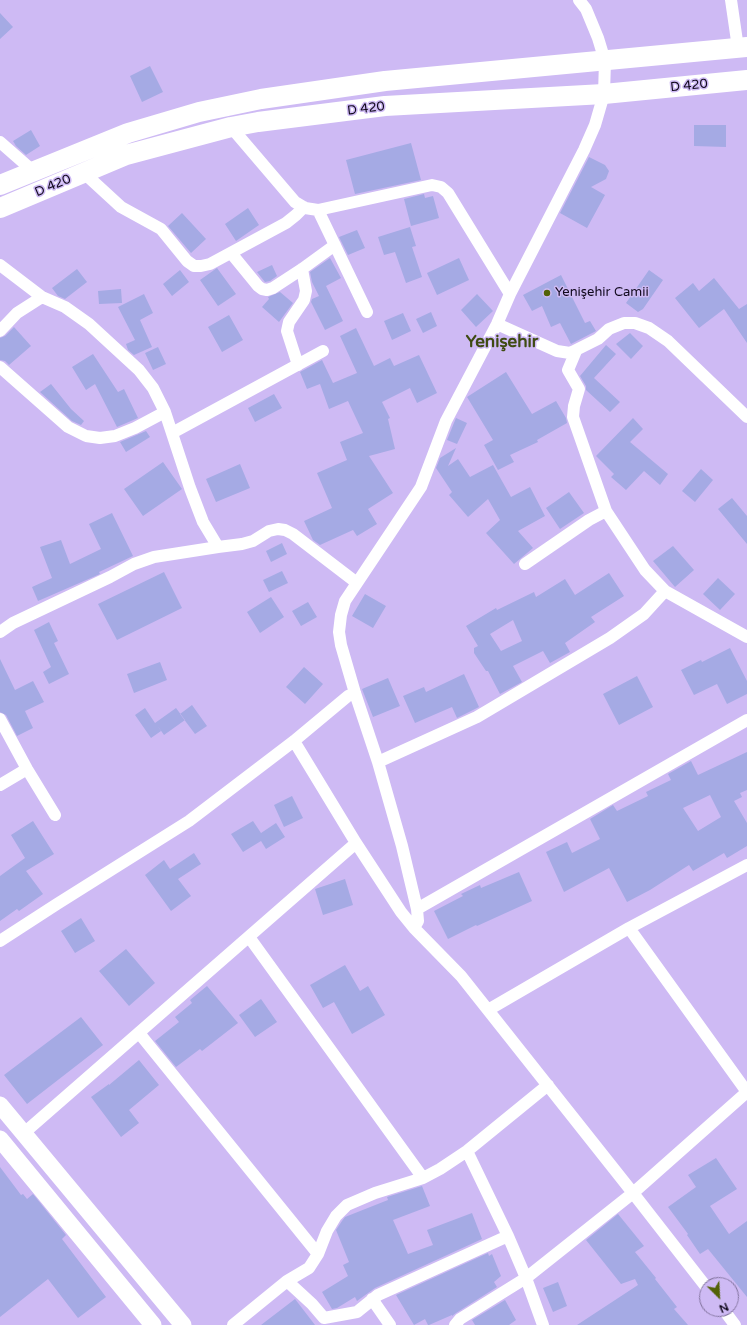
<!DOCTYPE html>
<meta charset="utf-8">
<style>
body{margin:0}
#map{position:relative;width:747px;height:1325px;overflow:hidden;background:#cebaf4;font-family:"Varela Round",sans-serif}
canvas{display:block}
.north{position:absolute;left:699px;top:1277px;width:40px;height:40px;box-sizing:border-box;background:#cebaf4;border:1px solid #82739e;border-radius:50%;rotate:156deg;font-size:11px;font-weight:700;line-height:16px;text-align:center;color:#11091d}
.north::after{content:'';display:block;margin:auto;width:14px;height:18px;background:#526207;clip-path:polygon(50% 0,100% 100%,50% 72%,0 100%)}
</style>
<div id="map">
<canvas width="747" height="1325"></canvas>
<div class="north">N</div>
</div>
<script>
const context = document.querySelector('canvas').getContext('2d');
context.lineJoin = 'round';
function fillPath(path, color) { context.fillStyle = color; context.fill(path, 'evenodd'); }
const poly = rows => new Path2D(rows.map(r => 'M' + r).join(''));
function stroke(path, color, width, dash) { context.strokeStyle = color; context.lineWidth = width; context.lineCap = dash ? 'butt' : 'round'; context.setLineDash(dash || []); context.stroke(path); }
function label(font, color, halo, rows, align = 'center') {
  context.font = font + ' "Varela Round",sans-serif'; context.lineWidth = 3; context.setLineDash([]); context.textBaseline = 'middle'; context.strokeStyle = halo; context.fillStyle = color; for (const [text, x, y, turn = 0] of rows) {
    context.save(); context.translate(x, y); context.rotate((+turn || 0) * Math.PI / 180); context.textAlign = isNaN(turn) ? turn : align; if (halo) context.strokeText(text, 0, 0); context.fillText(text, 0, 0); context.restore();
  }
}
fillPath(poly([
 [0,13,13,27,0,39],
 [150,66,163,92,142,102,130,76],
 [694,125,726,125,726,147,694,146],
 [31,130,40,146,26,155,16,146,13,141],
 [411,143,421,180,355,194,346,160],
 [589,157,605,165,609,171,606,179,591,187,605,195,587,228,560,213],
 [424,194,425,198,433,196,439,218,411,226,404,199],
 [248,208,259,225,236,241,225,224],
 [182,213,206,239,191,253,168,226],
 [410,227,416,246,412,247,422,277,406,283,395,252,384,255,378,237],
 [357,230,365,248,348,255,339,237],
 [330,258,341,278,326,286,343,321,325,330,311,302,312,299,319,296,312,282,310,272],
 [459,258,469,280,437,295,427,273],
 [272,265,277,276,270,281,265,282,257,272],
 [217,268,236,294,218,306,200,280],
 [77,269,87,282,65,299,58,296,52,288],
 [180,270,189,282,172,296,163,284],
 [649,270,663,280,643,309,638,312,626,303],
 [561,275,585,323,590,321,596,331,571,344,560,323,551,327,542,306,532,311,523,295],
 [714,278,739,309,747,304,747,343,724,309,699,328,675,298,693,283,699,291],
 [121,289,122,303,99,304,98,291],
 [280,292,293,303,279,322,262,307,269,299,268,297],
 [144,294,153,313,140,320,152,347,134,355,128,350,126,344,135,340,118,307],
 [477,294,493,311,476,327,461,310],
 [431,312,437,326,423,333,416,319],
 [403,313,411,331,392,340,384,321],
 [229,315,243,340,222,352,208,327],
 [14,327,31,346,9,365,5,361,0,360,0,338,5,336],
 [356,328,374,366,390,358,394,366,419,355,437,393,417,403,410,388,382,402,390,418,388,419,395,449,369,456,393,493,368,509,377,524,357,536,353,530,320,545,313,540,304,521,332,508,317,473,347,460,340,442,363,433,348,401,329,409,320,384,307,389,300,372,322,360,333,383,357,373,340,336],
 [630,333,643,346,631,359,616,344],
 [606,345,616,354,594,378,620,402,610,412,586,390,586,386,580,376],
 [158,347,166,364,153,370,145,353],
 [93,354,118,392,124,389,138,418,117,427,95,384,86,390,72,367],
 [506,372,532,414,556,401,566,418,567,423,537,440,538,442,510,455,514,462,498,470,484,445,493,440,467,397],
 [51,384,71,409,84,421,81,425,72,421,40,392],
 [274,394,282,408,255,422,248,408],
 [456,418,467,423,457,444,447,440],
 [633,418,643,429,630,442,668,474,660,485,644,471,626,490,611,477,614,474,596,456],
 [146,431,150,437,126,452,120,442],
 [456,448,448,466,458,459,470,477,493,465,511,497,530,487,545,516,518,531,533,548,514,564,486,533,500,520,488,499,468,517,449,495,452,492,436,468,440,458],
 [163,462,182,489,143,516,124,489],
 [240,464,250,488,216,502,206,479],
 [701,469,713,480,695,502,682,491],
 [569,492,584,513,560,529,546,508],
 [732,498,747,516,747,544,718,509],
 [112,513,133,556,99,572,100,574,38,601,32,587,52,578,40,547,61,540,70,564,101,549,89,524],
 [282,543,287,554,271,562,266,551],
 [673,546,694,570,675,587,653,561],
 [282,571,288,583,269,592,263,580],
 [164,572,182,608,117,640,98,604],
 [609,573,624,596,591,617,595,622,565,643,570,652,550,663,543,651,513,666,522,682,500,694,488,671,486,671,474,653,474,648,478,646,466,626,496,608,497,610,534,592,536,597,565,579,575,595],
 [513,620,522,641,501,651,490,634],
 [718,578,735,594,720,610,703,594],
 [365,594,386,606,373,628,352,616],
 [271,597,284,617,260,633,247,612],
 [308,602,317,617,301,626,292,611],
 [49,622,58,641,54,643,69,674,49,684,43,672,51,667,34,630],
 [730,648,747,681,747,694,727,704,717,684,694,695,681,670,701,660,702,662],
 [0,659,15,690,33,681,44,702,25,711,33,728,17,736,6,715,0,712],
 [160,662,167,680,134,693,127,674],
 [304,667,323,684,305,704,286,687],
 [464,674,479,707,457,718,452,707,415,723,403,696,424,687,426,692],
 [637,676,653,707,619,725,603,694],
 [388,678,400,706,373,717,362,689],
 [192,705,207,726,195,734,180,714],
 [145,708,155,723,176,708,185,720,164,735,157,725,161,731,151,738,135,715],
 [747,752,747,790,740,793,742,797,734,801,747,823,747,846,727,858,724,853,693,871,689,865,650,890,627,902,609,868,564,892,546,852,567,842,572,853,600,839,590,819,613,805,617,811,648,796,646,792,671,780,668,774,691,761,698,775],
 [710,795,721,817,698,831,683,808],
 [292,796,303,818,284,827,274,805],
 [33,821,54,854,26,871,43,894,19,911,17,909,0,921,0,876,25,858,11,835],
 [253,821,261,833,276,823,285,837,266,849,261,841,243,852,231,834],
 [194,853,201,864,178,879,191,896,171,911,145,875,164,860,170,869],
 [519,872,532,901,477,926,476,925,448,939,434,911,463,896,461,894,480,885,481,888],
 [345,879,353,905,323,915,315,889],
 [81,918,95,941,75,953,61,931],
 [126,949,155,983,129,1006,99,971],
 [345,965,360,991,368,986,385,1015,352,1034,334,1002,323,1008,310,985],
 [207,986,238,1023,202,1051,200,1049,176,1067,155,1041,179,1022,175,1017,192,1003,190,1000],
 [261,999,277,1022,255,1037,239,1015],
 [81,1017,103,1045,27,1104,4,1075],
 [139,1060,159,1085,129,1110,139,1123,121,1137,91,1097,109,1084,109,1085],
 [716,1158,737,1189,710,1206,729,1234,747,1221,747,1297,708,1249,700,1254,687,1235,688,1234,668,1207,696,1187,688,1175],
 [0,1167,21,1195,23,1194,27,1199,33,1194,66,1235,62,1239,106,1297,78,1318,48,1279,0,1317],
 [422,1186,430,1206,393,1220,408,1254,433,1245,427,1230,472,1213,482,1239,375,1288,357,1301,355,1297,337,1308,332,1309,322,1292,348,1276,343,1265,349,1262,336,1230,342,1221,345,1217,388,1200,387,1197],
 [618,1214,644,1246,635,1252,656,1278,655,1279,677,1307,674,1309,688,1325,577,1325,638,1285,635,1279,621,1284,586,1240],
 [488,1253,489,1256,492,1254,501,1276,494,1282,497,1287,456,1313,452,1316,452,1315,429,1325,428,1325,425,1319,414,1325,396,1295],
 [558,1282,567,1306,553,1312,543,1288],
 [295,1299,315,1325,261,1325],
 [505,1300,516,1320,509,1325,475,1325,472,1320]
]), '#a5aae4');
stroke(poly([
 [731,0,738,48],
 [231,127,295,202,305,208,318,210,432,185,441,187,448,193,510,294],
 [0,142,33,171],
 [84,173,121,207,161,229,187,261,194,266,201,266,210,264,286,223,296,215,304,207],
 [318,210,367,312],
 [231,253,258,286,262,289,267,290,273,288,302,269,335,245],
 [0,265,42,297,65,307,89,324,139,370,153,388,165,412,190,488,203,522,218,547],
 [497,324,557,351,570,353,598,339,609,329,624,323,635,323,649,328,668,341,747,417],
 [0,331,17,313,42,297],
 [576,351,568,370,579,389,574,406,573,417,606,511,645,570,665,591,747,637],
 [298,365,287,331,289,322,304,300,306,291,302,269],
 [0,367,68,427,86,436,100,438,115,436,135,428,165,412],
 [172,433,323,351],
 [525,564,589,520,606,511],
 [0,632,13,623,110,577,134,564,154,557,218,547,242,544,253,541,269,531,278,529,285,530,293,534,357,583],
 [0,719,27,769,55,815],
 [294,741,356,843,401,912,414,928,461,976,633,1193,707,1288],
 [378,762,477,717,610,638,644,614,665,591],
 [0,785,27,769],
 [417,909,747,720],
 [414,928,418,921,417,909,402,846,378,762,355,693,341,645,339,632,341,615,345,601,421,487,446,421,497,324,510,294,584,150,595,125,604,94,605,61,598,38,586,9,579,0],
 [249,937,423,1178],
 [0,941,57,904,189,821,294,741,348,696,355,693],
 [488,1010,629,928,747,865],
 [139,1033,318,1254],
 [24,1133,356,843],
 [467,1151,508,1236,526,1278,543,1325],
 [287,1281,312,1304,324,1318,357,1312,378,1295,508,1236],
 [372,1299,390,1325],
 [723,1309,735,1325],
 [233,1325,287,1281,309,1268,318,1254,327,1231,336,1216,347,1205,375,1193,423,1178,440,1169,467,1151,548,1085],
 [455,1325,460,1319,526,1278,633,1193,747,1092,629,928]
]), '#fff', 12);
stroke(poly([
 [0,1105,183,1325],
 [0,1139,153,1325]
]), '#fff', 17);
stroke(poly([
 [0,185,128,133,199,112,261,99,385,81,747,47],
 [0,208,126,155,231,127,258,122,385,106,604,94,747,80]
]), '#fff', 20);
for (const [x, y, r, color] of [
 [547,293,4,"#526207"]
]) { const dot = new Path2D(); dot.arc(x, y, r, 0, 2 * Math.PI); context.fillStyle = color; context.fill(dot); stroke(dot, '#cebaf4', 1.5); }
label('13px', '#11091d', '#cebaf4', [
 ["D 420",689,86,-6],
 ["D 420",366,109,-7],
 ["D 420",53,186,-23]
]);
label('13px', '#11091d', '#cebaf4', [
 ["Yenişehir Camii",555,293]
], 'left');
label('bold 17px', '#3f4b12', '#cebaf4', [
 ["Yenişehir",502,343]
]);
</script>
